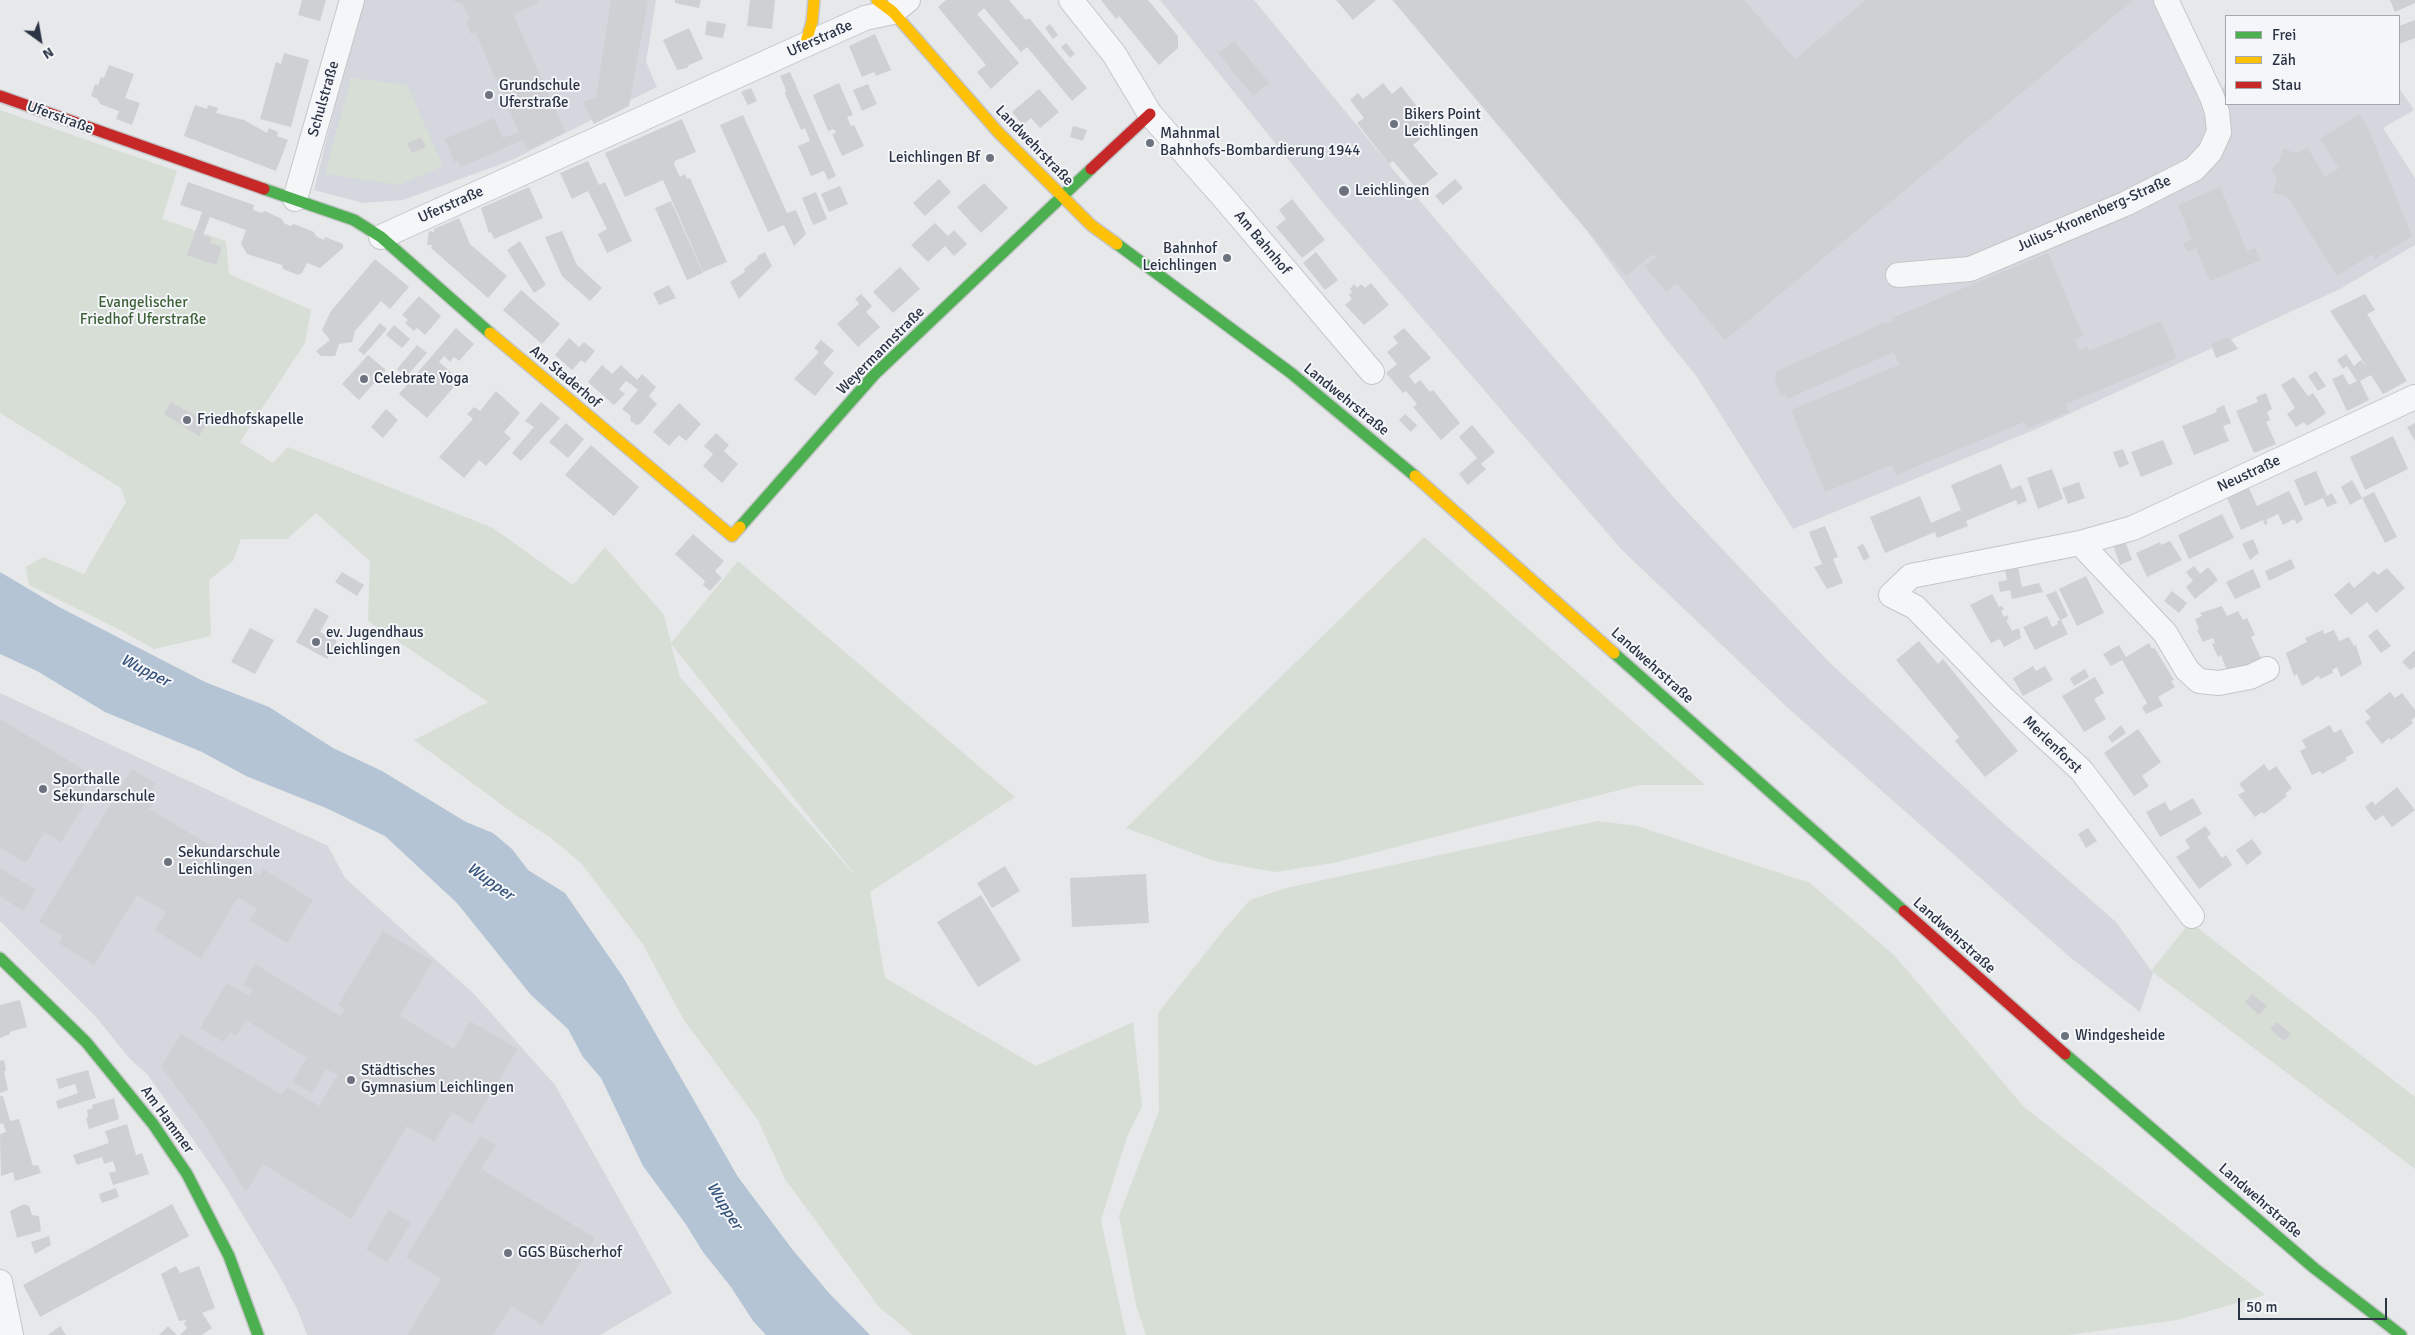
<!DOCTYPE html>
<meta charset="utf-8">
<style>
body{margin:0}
#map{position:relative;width:2415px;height:1335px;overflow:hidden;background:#e6e8ea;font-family:Signika,sans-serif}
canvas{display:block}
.legend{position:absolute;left:2225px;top:15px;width:175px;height:90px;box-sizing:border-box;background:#f4f6f9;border:1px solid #a4a8b1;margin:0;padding:6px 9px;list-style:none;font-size:15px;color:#2b3445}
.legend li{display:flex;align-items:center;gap:10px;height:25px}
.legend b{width:25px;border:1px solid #a4a8b1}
.north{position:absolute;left:15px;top:15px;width:50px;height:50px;-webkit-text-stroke:4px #f4f6f9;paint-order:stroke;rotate:148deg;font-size:14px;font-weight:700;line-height:20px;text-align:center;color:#2b3445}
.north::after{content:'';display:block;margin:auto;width:18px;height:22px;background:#2b3445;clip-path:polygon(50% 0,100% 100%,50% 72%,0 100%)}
.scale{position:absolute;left:2238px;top:1298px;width:149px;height:22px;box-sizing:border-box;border:2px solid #2b3445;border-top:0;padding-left:6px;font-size:15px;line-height:18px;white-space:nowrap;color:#2b3445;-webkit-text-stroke:4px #f4f6f9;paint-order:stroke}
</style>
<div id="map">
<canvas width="2415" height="1335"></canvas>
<ul class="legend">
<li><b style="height:6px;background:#4caf50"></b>Frei</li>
<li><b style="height:6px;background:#ffc107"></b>Zäh</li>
<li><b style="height:6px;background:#c62828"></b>Stau</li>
</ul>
<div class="north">N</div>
<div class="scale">50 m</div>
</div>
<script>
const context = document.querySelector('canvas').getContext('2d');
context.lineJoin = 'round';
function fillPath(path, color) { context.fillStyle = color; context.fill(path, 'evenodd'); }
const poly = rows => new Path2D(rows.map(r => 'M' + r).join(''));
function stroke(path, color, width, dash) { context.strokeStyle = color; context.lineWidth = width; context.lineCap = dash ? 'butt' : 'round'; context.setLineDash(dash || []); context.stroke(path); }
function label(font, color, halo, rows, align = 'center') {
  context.font = font + ' Signika,sans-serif'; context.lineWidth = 4; context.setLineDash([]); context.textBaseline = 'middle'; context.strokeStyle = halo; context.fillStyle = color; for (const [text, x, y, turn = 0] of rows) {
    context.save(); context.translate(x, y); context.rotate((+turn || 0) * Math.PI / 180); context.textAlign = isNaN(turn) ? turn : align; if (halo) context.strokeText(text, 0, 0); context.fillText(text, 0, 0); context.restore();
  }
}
fillPath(poly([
 [361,0,656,0,646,62,657,87,512,160,403,200,363,203,314,190],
 [1160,0,1254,0,1396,173,1675,499,1829,662,1999,819,2116,922,2153,973,2140,1012,2071,958,1788,708,1621,549,1328,209],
 [1392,0,2155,0,2188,67,2207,123,2226,82,2226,104,2399,104,2399,88,2414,110,2383,128,2415,178,2415,245,2340,289,2041,427,1793,529,1697,377,1664,336,1587,231],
 [0,693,328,846,345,878,474,994,555,1085,672,1293,600,1335,307,1335,297,1309,278,1273,224,1184,148,1075,130,1059,96,1017,0,921]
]), '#d4d7dd');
fillPath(poly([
 [351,78,407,85,443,166,399,185,325,174],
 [0,110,177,171,162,219,226,241,229,274,311,310,305,343,240,442,273,463,288,447,493,528,573,585,605,547,664,615,671,643,738,561,1015,797,870,892,885,978,1036,1066,1133,1022,1142,1106,1127,1137,1101,1220,1126,1335,913,1335,879,1307,785,1179,758,1120,684,1020,642,943,581,863,551,838,517,816,414,740,488,702,368,621,370,561,316,513,287,539,241,539,233,561,209,580,211,636,154,649,122,631,29,585,26,567,43,557,84,574,126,502,121,488,0,413],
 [671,645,672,645,860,881,680,677],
 [1424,537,1705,785,1639,785,1333,863,1276,872,1214,861,1126,828],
 [1598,821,1637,826,1810,883,1894,955,2025,1108,2265,1295,2177,1320,2068,1335,1146,1335,1136,1305,1119,1216,1159,1111,1158,1013,1226,927,1250,900,1286,888],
 [2190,922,2415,1097,2415,1169,2151,971]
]), '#d6ded6');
fillPath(poly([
 [0,572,59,607,205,682,269,707,333,748,382,771,466,822,493,833,512,849,528,870,565,893,623,977,738,1177,792,1249,829,1293,870,1335,766,1335,753,1321,731,1287,703,1252,685,1223,643,1166,601,1078,583,1057,568,1029,531,995,457,903,385,836,326,808,246,776,202,752,105,712,37,671,0,654]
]), '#b4c4d5');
fillPath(poly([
 [302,0,326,0,320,21,298,15],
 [451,0,539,0,538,3,513,14,565,132,528,150,523,140,461,167,458,161,454,162,445,139,494,118,503,138,519,132,475,32,471,34,466,21,470,19,463,4],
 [611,0,648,0,629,106,594,124,583,102,596,98],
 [675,0,701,0,699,8,675,3],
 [750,0,775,0,772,29,747,26],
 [946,0,1009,0,1026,20,1029,18,1087,88,1072,101,1027,47,1021,52,984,8,977,14,1019,63,991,89,977,72,986,65,938,7],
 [1101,0,1148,0,1178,36,1178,48,1159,65,1119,16,1116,19],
 [1336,0,1376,0,1353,20],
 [1393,0,1744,0,1795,59,1866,0,2133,0,1725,340,1677,283,1666,292,1645,266,1656,257,1653,254,1626,276],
 [2390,0,2415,0,2415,3,2395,12],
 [2415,20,2415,38,2399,44,2399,26],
 [707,21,726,24,723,38,705,35],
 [1050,24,1058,35,1053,39,1045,28],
 [689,28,703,59,689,65,687,68,677,70,663,40],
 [875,34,891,70,876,76,874,72,862,77,849,46],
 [1234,41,1269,83,1253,96,1218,53],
 [1066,43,1075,54,1070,58,1061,47],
 [284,53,309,60,291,127,260,119,276,62,281,64],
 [109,65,134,74,125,98,140,103,132,125,116,119,119,111,100,104,98,99,91,96,95,84,98,85,101,77,104,78],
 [790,72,836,176,828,180,824,171,811,176,798,146,810,141,805,128,801,130,785,94,786,90,780,76],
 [839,83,853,115,847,117,851,126,854,125,864,146,842,156,832,134,836,133,834,129,828,131,813,95],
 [1383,83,1392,94,1401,86,1434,128,1413,145,1438,174,1418,190,1393,161,1389,164,1357,123,1364,118,1350,100,1358,93,1363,99],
 [868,84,877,104,862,111,853,90],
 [751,88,757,101,748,105,741,92],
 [1039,89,1059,112,1040,128,1031,118,1023,125,1012,112],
 [195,105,207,109,208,105,218,108,216,113,244,120,267,133,269,128,278,132,277,136,288,140,276,171,184,136],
 [2359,114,2368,128,2412,236,2375,259,2372,254,2337,276,2287,196,2273,193,2277,178,2271,169,2279,163,2283,149,2297,153,2307,147,2325,177,2339,168,2320,139],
 [743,115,787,213,796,210,806,234,794,246,784,225,768,232,720,125],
 [682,119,696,152,675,161,674,164,680,177,685,174,687,179,690,178,727,262,703,272,663,180,625,197,605,153],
 [1073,126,1087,130,1083,141,1070,137],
 [421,137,426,147,412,153,407,143],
 [588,161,599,185,605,182,632,241,607,253,598,234,607,229,588,191,572,199,560,173],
 [939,179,951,192,925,216,913,203],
 [1455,179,1463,188,1443,205,1435,196],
 [188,182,254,205,253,210,261,213,265,211,282,219,284,223,290,226,294,224,314,232,316,236,324,240,325,237,343,244,343,248,320,268,307,263,302,273,298,275,283,269,282,265,247,254,241,244,246,230,210,217,203,235,211,238,210,243,222,247,216,265,187,255,202,212,180,205],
 [984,183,1008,208,981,233,957,207],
 [840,186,848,204,829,212,821,194],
 [529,187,543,218,494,239,491,232,489,233,481,208],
 [2220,187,2247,251,2255,248,2261,260,2210,281,2196,248,2187,252,2183,243,2192,239,2178,205],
 [816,192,827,219,813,225,802,198],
 [1292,199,1325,240,1302,258,1276,227,1286,219,1279,210],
 [671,201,703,273,687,280,655,208],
 [459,218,470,244,507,276,488,298,431,248,432,245,427,245,429,231,434,232,434,229],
 [935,223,948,236,954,230,967,244,954,256,945,246,928,262,911,245],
 [562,231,577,265,602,288,590,301,562,276,545,237],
 [520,241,546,285,534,293,507,250],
 [765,252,772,266,739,299,730,282,745,272,744,269,758,258,757,256],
 [1316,252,1338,280,1325,290,1303,263],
 [2048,253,2083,336,2074,339,2079,350,2088,347,2089,351,2161,321,2177,358,2066,404,2069,412,2046,421,2027,428,2024,422,1896,475,1892,465,1825,492,1791,410,1899,365,1894,352,1787,399,1785,394,1781,396,1774,378,1777,376,1775,372,1886,322,1887,324,1893,321,1892,318],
 [375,259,409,287,390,309,381,301,355,331,352,342,339,344,335,356,321,356,316,351,330,340,322,330,331,311],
 [900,267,920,289,893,313,873,292],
 [1371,283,1389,305,1364,325,1345,305,1352,299,1349,295,1352,292,1350,289,1354,284,1357,288,1361,284,1365,288],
 [669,285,676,298,659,305,653,293],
 [521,290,560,324,542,344,503,310],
 [861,294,872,306,866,312,880,327,858,347,837,324,859,304,855,299],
 [2365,294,2375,310,2367,314,2407,381,2383,394,2371,375,2360,381,2369,400,2347,411,2332,379,2343,374,2349,385,2357,381,2347,366,2343,369,2337,360,2346,354,2354,366,2361,360,2367,367,2330,311],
 [419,296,441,316,425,335,417,328,414,331,405,323,408,320,402,315],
 [380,323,387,329,364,355,358,350],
 [394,325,410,339,402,348,386,335],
 [456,328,474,344,459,361,454,357,450,362,444,356,439,362,460,380,427,418,399,394],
 [1404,328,1431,358,1409,376,1415,384,1420,380,1430,392,1433,390,1460,423,1441,440,1413,407,1417,404,1406,391,1403,393,1386,373,1397,364,1387,352,1398,343,1393,337],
 [2229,337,2238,349,2216,358,2211,344],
 [569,338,579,347,584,342,595,351,585,363,581,360,572,370,555,355],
 [821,340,834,351,823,363,834,373,815,396,794,379,819,352,814,348],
 [417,345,427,353,406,377,397,369],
 [368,355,386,370,359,400,342,384],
 [602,365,612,374,621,365,637,380,642,374,656,387,649,396,657,404,640,424,636,425,630,420,631,416,622,409,638,390,632,385,626,381,619,389,625,394,614,405,588,382],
 [2316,371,2326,386,2318,391,2308,376],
 [2294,377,2308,396,2313,393,2326,413,2307,426,2304,422,2296,427,2287,414,2295,408,2281,385],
 [496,391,520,413,504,432,511,438,486,466,479,460,464,478,439,457,473,419,467,414,474,407,480,411],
 [2266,393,2272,409,2267,412,2270,420,2266,422,2276,444,2254,453,2236,411,2258,402,2256,397],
 [171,402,207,422,199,436,164,414],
 [541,402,560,418,521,461,512,453,534,427,525,421],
 [679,403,701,424,686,441,679,435,669,446,653,432],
 [2224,405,2231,423,2223,426,2229,441,2194,455,2182,426,2217,412,2216,409],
 [386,409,398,420,383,438,371,427],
 [1405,414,1417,425,1411,432,1399,420],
 [566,423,584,439,568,458,549,442],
 [2415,423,2415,441,2407,427],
 [1472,425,1495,452,1481,464,1486,469,1468,485,1459,474,1477,458,1459,437],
 [716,433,729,445,724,451,738,464,722,483,703,466,713,454,704,446],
 [2393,436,2408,469,2365,490,2350,457],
 [2163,440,2173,464,2141,477,2131,452],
 [591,445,639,487,614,516,565,475],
 [2123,449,2129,464,2119,468,2113,452],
 [2001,464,2011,489,2021,485,2027,501,2018,505,2016,500,1966,521,1968,526,1937,538,1935,532,1885,553,1870,517,1920,496,1931,523,1961,510,1951,485],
 [2052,469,2063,499,2038,509,2027,478],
 [2316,471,2327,496,2332,493,2337,503,2327,507,2323,498,2305,506,2294,480],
 [2352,480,2362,498,2350,505,2341,487],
 [2079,482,2085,498,2068,504,2062,488],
 [2249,488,2257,506,2289,491,2303,519,2297,524,2294,519,2283,525,2278,514,2266,520,2268,523,2265,525,2263,520,2241,530,2227,498],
 [2374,492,2397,537,2385,543,2362,498],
 [2222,514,2234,538,2189,559,2178,535],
 [1825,526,1838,557,1833,559,1843,583,1827,589,1814,567,1822,564,1809,532],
 [693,534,724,561,715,571,722,578,710,591,703,585,705,581,675,554],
 [2253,539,2259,553,2250,560,2242,544],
 [2125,541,2132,560,2120,565,2113,545],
 [2170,541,2182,560,2147,577,2136,553,2160,542,2161,545],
 [1863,544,1870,557,1864,561,1857,547],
 [2291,559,2295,568,2269,581,2265,571],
 [2194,566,2200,574,2208,567,2218,580,2195,599,2186,587,2193,581,2186,572],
 [2018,568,2022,587,2039,583,2043,592,2012,599,2010,590,2000,592,1998,582,2007,580,2005,570],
 [2387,568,2405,588,2376,613,2367,602,2351,615,2334,595,2349,582,2354,588,2374,571,2378,575],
 [2253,569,2261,587,2235,599,2226,582],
 [342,572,364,585,357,596,335,582],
 [2086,576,2104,613,2077,626,2059,589],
 [2056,591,2068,616,2061,620,2068,634,2035,650,2023,627,2047,616,2052,627,2058,624,2057,621,2060,620,2046,595],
 [2172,591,2187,603,2179,613,2164,601],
 [1992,594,1999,607,2002,606,2004,609,2001,611,2004,617,2007,615,2009,619,2006,620,2012,631,2019,628,2021,638,2004,647,2000,639,1991,643,1970,605],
 [2222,606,2227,616,2238,611,2243,620,2247,618,2255,635,2251,637,2261,658,2249,663,2250,666,2228,674,2221,655,2218,657,2212,644,2215,643,2213,638,2203,642,2197,630,2199,629,2195,619,2202,616,2200,613],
 [315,608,329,616,320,632,337,641,327,659,296,642],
 [250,628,274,640,255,674,231,662],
 [2377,629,2391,646,2381,653,2368,636],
 [2323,630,2324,634,2334,630,2339,641,2349,637,2354,646,2356,645,2362,664,2341,677,2337,667,2332,670,2333,673,2320,679,2319,676,2314,678,2314,679,2302,686,2297,674,2294,676,2286,653,2307,642,2305,638],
 [1919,641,1938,664,1943,659,2018,751,1985,777,1955,741,1959,737,1896,660],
 [2149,643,2152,649,2154,647,2174,680,2171,681,2175,687,2158,697,2163,706,2146,714,2142,707,2147,703,2122,660,2111,666,2103,654,2119,645,2126,657],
 [2415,650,2415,667,2410,670,2402,662],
 [2033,666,2036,671,2045,666,2053,680,2023,696,2013,678],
 [2085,669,2089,677,2074,686,2070,678],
 [2095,677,2104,693,2094,699,2106,719,2084,732,2062,696],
 [2390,692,2395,698,2402,693,2415,710,2415,717,2411,720,2413,723,2391,740,2389,738,2382,744,2365,722,2371,718,2365,711],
 [0,719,94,776,78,801,84,805,61,842,44,832,26,863,0,848],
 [2121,725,2126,733,2112,743,2108,737],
 [2330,725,2334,733,2341,729,2354,753,2345,758,2347,760,2322,774,2320,771,2312,775,2300,751,2306,748,2302,740],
 [2138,729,2161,762,2142,776,2149,786,2134,796,2104,753],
 [2264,764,2269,771,2276,766,2292,788,2285,794,2287,796,2264,814,2262,812,2255,817,2238,795,2245,791,2239,784],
 [132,769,155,783,149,795,155,799,149,809,260,875,263,869,313,900,287,943,249,920,257,909,238,897,201,959,155,930,166,912,137,895,94,965,59,943,63,936,39,922],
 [2397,787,2415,810,2392,827,2383,815,2375,821,2365,807,2372,801,2375,805],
 [2193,798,2202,814,2160,837,2146,812,2165,802,2170,811],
 [2205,826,2211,834,2207,837,2222,858,2226,855,2232,865,2199,889,2176,857,2190,848,2185,840],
 [2088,828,2097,841,2086,848,2078,834],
 [2252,839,2262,853,2247,865,2236,850],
 [1005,866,1020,891,992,908,977,883],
 [0,868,36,890,23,911,0,896],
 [1146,874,1149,923,1072,927,1070,878],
 [981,895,1021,960,978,987,937,922],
 [383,931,433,961,400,1016,454,1049,470,1021,518,1049,472,1124,452,1112,434,1142,407,1126,351,1219,263,1164,246,1192,204,1124,161,1067,181,1034,282,1095,287,1087,319,1106,338,1075,326,1069,312,1093,292,1082,307,1058,246,1020,236,1036,230,1032,224,1042,200,1028,227,983,249,996,253,990,243,984,255,964,340,1016,345,1009,338,1005],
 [2252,994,2267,1006,2259,1015,2245,1002],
 [20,1000,27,1027,10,1032,10,1034,0,1038,0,1005],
 [2277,1022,2291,1034,2284,1041,2270,1029],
 [4,1060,6,1071,4,1071,8,1090,0,1093,0,1061],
 [88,1070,96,1098,58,1109,56,1101,78,1093,75,1084,59,1089,56,1079],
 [0,1096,3,1096,10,1121,19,1119,33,1166,38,1165,41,1173,15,1181,13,1172,1,1176,0,1134,6,1132,3,1123,0,1124],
 [114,1098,119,1119,89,1129,86,1119,88,1116,87,1110,93,1108,92,1105],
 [127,1124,136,1155,142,1153,149,1174,113,1185,109,1173,116,1171,113,1161,104,1164,102,1157,77,1165,73,1155,109,1143,105,1131],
 [480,1136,496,1145,481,1169,595,1238,542,1325,511,1306,493,1335,407,1335,441,1279,406,1257],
 [116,1188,119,1197,102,1203,99,1194],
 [24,1204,29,1206,32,1215,39,1216,41,1231,17,1238,10,1211],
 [172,1204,189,1236,40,1317,23,1285],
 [389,1210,411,1223,387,1262,366,1249],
 [49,1236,51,1245,35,1254,31,1242],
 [176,1266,180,1273,199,1266,215,1308,202,1313,212,1328,202,1335,180,1335,187,1328,184,1323,187,1320,179,1321,161,1274],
 [60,1326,66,1335,48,1335],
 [168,1326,177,1335,159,1335]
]), '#ced0d3');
const street = poly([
 [1071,0,1114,54,1150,114,1225,199,1372,372],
 [295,199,352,0],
 [381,237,805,45,865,18,893,12,908,0],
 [1898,275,1970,269,2125,204,2194,169,2210,152,2219,132,2217,112,2212,97,2166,0],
 [2080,543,2165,633,2187,670,2199,681,2219,683,2250,677,2267,669],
 [2192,916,2081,770,2004,699,1915,607,1891,595,1911,576,2080,543,2133,528,2415,397],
 [0,1282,11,1335]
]);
const fast = poly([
 [264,189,354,220,381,237,490,333],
 [1117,244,1291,373,1415,476],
 [740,527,874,375,1091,169],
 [1614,653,1904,911],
 [0,958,86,1042,153,1124,187,1174,229,1256,258,1335],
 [2065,1054,2314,1268,2401,1335]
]);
const slow = poly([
 [877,0,893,12,998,132,1091,225,1117,244],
 [805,45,812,22,814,0],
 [490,333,732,536,740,527],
 [1415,476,1614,653]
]);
const jam = poly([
 [0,96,264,189],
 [1091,169,1150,114],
 [1904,911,2065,1054]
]);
stroke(street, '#c4c6c8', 26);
stroke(fast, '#c4c6c8', 14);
stroke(slow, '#c4c6c8', 14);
stroke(jam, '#c4c6c8', 14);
stroke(street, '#f5f6f7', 24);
stroke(fast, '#4caf50', 11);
stroke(slow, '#ffc107', 11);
stroke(jam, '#c62828', 11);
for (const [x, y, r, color] of [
 [489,95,5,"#6c737f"],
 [1394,124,5,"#6c737f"],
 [1150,143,5,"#6c737f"],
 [990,158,5,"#6c737f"],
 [1344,191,6,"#6c737f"],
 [1227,258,5,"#6c737f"],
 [364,379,5,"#6c737f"],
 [187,420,5,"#6c737f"],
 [316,642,5,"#6c737f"],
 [43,789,5,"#6c737f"],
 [168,862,5,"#6c737f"],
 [2065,1036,5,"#6c737f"],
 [351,1080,5,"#6c737f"],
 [508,1253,5,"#6c737f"]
]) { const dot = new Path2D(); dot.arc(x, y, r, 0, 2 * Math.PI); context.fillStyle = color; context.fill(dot); stroke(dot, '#f4f6f9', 2); }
label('15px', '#2b3445', '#f4f6f9', [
 ["Uferstraße",820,39,-24],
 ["Schulstraße",324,99,-74],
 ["Uferstraße",60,118,20],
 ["Landwehrstraße",1034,146,46],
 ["Uferstraße",451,205,-24],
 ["Julius-Kronenberg-Straße",2094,214,-24],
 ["Am Bahnhof",1262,243,50],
 ["Weyermannstraße",881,351,-45],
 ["Am Staderhof",565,377,40],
 ["Landwehrstraße",1346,400,39],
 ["Neustraße",2249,474,-25],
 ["Landwehrstraße",1652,666,42],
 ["Merlenforst",2052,745,44],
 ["Landwehrstraße",1954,936,42],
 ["Am Hammer",167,1120,54],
 ["Landwehrstraße",2260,1201,41]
]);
label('15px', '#2b3445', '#f4f6f9', [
 ["Grundschule",499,86],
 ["Uferstraße",499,103],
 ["Bikers Point",1404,115],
 ["Leichlingen",1404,132],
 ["Mahnmal",1160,134],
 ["Bahnhofs-Bombardierung 1944",1160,151],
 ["Leichlingen Bf",980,158,"right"],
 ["Leichlingen",1355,191],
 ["Bahnhof",1217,249,"right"],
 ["Leichlingen",1217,266,"right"],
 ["Celebrate Yoga",374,379],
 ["Friedhofskapelle",197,420],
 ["ev. Jugendhaus",326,633],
 ["Leichlingen",326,650],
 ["Sporthalle",53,780],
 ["Sekundarschule",53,797],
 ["Sekundarschule",178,853],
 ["Leichlingen",178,870],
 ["Windgesheide",2075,1036],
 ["Städtisches",361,1071],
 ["Gymnasium Leichlingen",361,1088],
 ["GGS Büscherhof",518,1253]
], 'left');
label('15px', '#3f6138', '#f4f6f9', [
 ["Evangelischer",143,303],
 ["Friedhof Uferstraße",143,320]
]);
label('italic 16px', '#34527a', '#f4f6f9', [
 ["Wupper",145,671,27],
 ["Wupper",490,882,35],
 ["Wupper",724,1206,58]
]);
</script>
